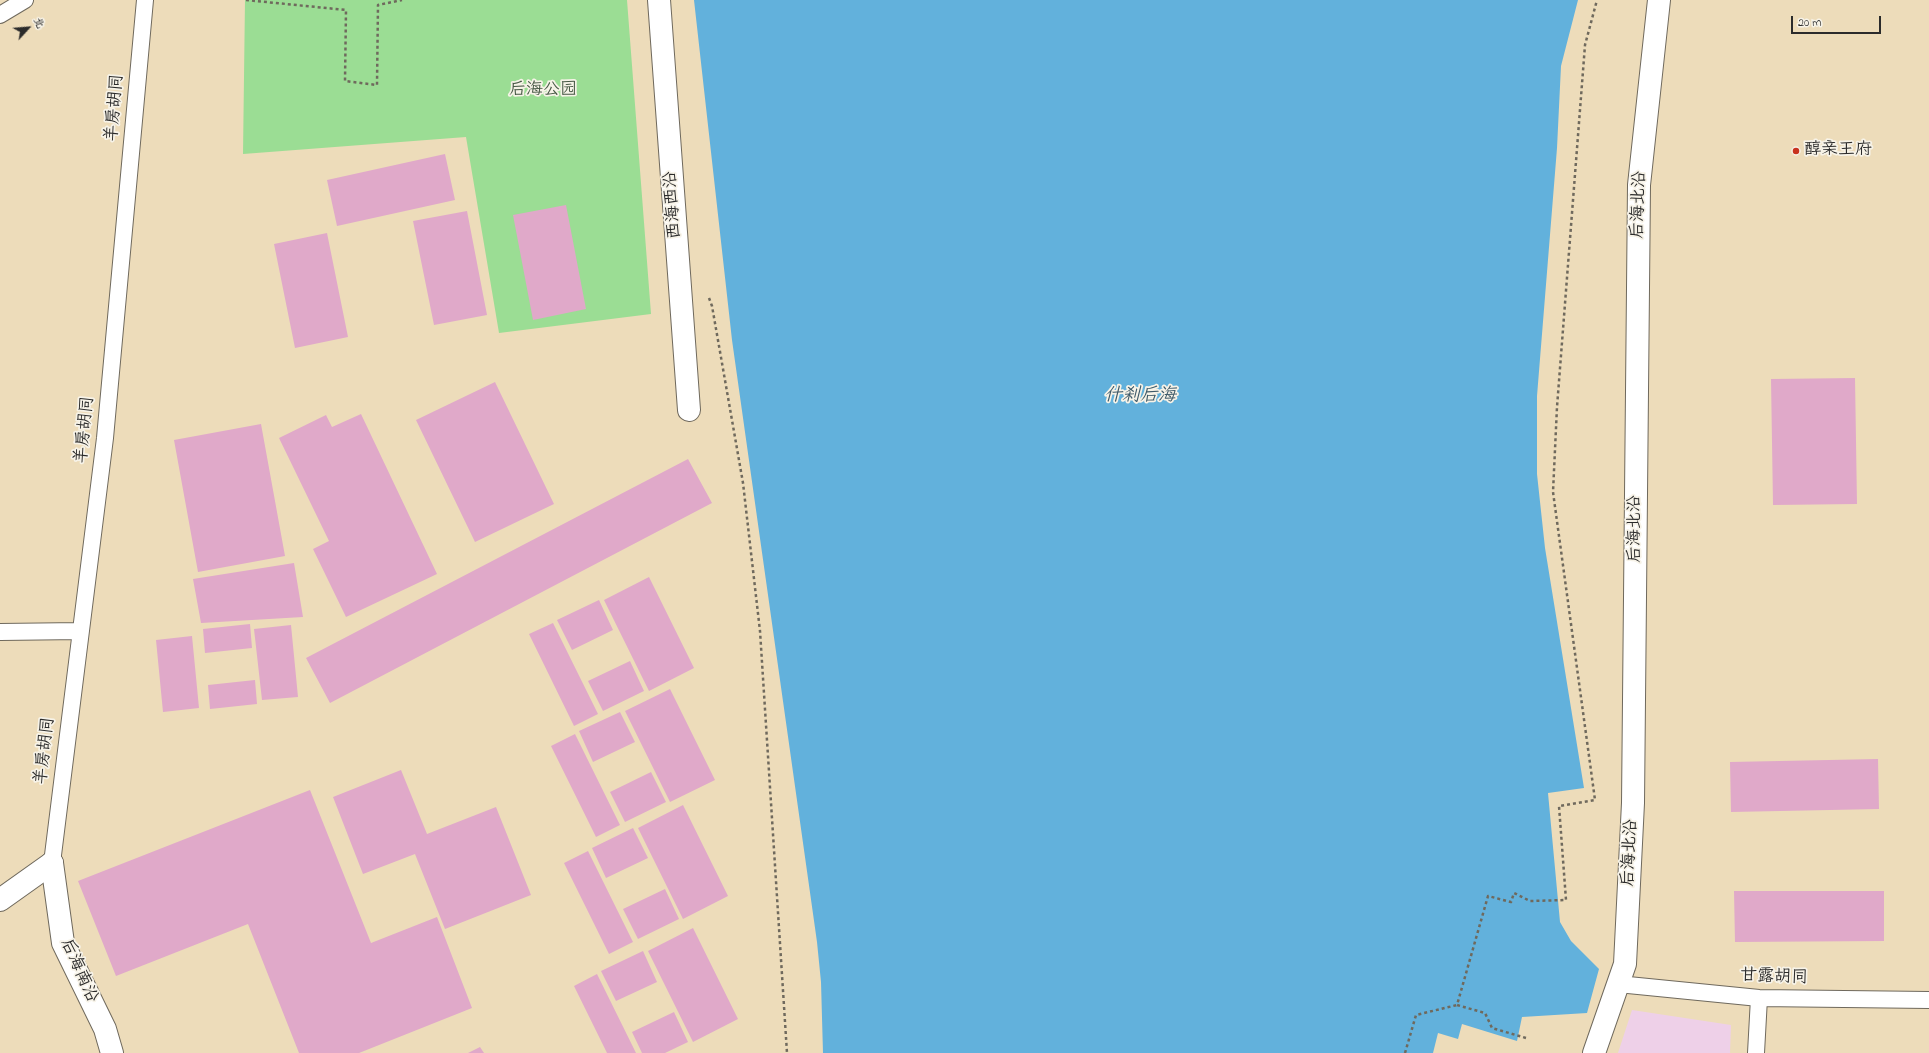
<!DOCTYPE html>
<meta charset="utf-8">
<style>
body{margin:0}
#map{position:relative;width:1929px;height:1053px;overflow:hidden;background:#eddcba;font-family:"Indie Flower","LXGW WenKai TC",sans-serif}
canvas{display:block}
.north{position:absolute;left:8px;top:8px;width:40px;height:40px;-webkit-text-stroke:3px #f7f3e8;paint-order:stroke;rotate:64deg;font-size:11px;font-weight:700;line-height:16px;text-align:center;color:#2b2b2b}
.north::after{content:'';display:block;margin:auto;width:14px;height:18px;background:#2b2b2b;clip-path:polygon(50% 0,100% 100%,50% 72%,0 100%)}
.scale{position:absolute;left:1791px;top:16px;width:90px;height:18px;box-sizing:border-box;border:2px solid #2b2b2b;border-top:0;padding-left:5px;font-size:12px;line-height:14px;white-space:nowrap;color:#2b2b2b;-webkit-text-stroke:3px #f7f3e8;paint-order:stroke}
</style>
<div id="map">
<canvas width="1929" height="1053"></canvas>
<div class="north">北</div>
<div class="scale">20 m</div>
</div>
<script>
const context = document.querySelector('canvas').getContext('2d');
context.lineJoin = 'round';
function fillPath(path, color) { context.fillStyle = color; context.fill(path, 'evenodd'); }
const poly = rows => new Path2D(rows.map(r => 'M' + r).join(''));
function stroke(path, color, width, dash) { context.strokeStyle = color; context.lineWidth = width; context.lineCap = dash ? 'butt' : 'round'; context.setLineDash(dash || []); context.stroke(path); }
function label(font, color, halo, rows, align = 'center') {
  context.font = font + ' "Indie Flower","LXGW WenKai TC",sans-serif'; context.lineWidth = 3.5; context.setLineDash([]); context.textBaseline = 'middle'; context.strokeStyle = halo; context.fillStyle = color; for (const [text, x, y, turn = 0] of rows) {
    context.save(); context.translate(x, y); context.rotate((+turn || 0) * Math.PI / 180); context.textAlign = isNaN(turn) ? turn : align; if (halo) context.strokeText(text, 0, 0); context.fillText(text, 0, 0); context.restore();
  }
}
fillPath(poly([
 [1632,1010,1731,1025,1730,1053,1618,1053]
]), '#eed0e8');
fillPath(poly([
 [245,0,627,0,651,314,499,333,466,137,243,154]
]), '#9bdd94');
fillPath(poly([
 [694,0,1578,0,1561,66,1557,148,1537,396,1537,474,1545,548,1584,788,1548,793,1560,922,1571,941,1599,969,1587,1013,1522,1017,1517,1041,1462,1024,1458,1039,1438,1033,1433,1053,823,1053,821,982,817,942,732,340]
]), '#62b1dc');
fillPath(poly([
 [445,154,455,200,337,226,327,180],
 [566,205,586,309,533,320,513,215],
 [467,211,487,315,434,325,413,221],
 [327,233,348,337,295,348,274,244],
 [1855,378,1857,504,1773,505,1771,379],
 [495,382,554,504,475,542,416,420],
 [361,414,437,574,346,617,313,549,329,541,279,438,326,415,332,427],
 [261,424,285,556,198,572,174,440],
 [688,459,712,503,330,703,306,658],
 [294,563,303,617,201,623,193,579],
 [649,577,694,668,649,691,604,600],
 [599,600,613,630,572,650,557,620],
 [553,623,598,714,574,726,529,634],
 [250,624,252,648,205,653,203,629],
 [291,625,298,697,262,700,254,629],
 [192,636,199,708,163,712,156,640],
 [630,661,644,691,603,711,588,681],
 [255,680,257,704,210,709,208,685],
 [670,689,715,780,670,802,625,711],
 [620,712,635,742,593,762,579,731],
 [575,734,620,825,596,837,551,746],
 [1878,759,1879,809,1731,812,1730,762],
 [401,770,427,834,496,807,531,895,445,929,415,854,363,874,333,797],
 [651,772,666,802,625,822,610,792],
 [310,790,371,943,437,917,472,1008,359,1053,299,1053,248,924,116,976,78,881],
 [683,805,728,896,683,919,638,828],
 [633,828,648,858,606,878,592,848],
 [588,851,633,942,609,954,564,863],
 [665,889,679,919,638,939,623,909],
 [1734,891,1884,891,1884,941,1735,942],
 [693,928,738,1019,693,1042,648,951],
 [643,951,657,982,616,1001,601,971],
 [597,974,636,1053,607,1053,574,986],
 [674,1012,688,1042,665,1053,642,1053,632,1032],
 [480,1047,484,1053,468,1053]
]), '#e0a9c9');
const lane = poly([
 [0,15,25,0],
 [0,632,80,631],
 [52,863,105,438,145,0],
 [1618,984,1759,998,1929,1000],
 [1756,1053,1759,998]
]);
const street = poly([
 [659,0,689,410],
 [52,863,63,943,105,1029,112,1053],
 [1594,1053,1625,964,1633,803,1639,185,1659,0]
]);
const secondary = poly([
 [0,900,52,863]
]);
stroke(lane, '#6f695d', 18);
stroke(street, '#6f695d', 24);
stroke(secondary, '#6f695d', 24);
stroke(poly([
 [246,0,346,10,345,81,377,85,378,5,402,0],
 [709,298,712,306,743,483,760,631,787,1053],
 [1526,1038,1492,1028,1485,1013,1457,1005,1488,896,1511,902,1514,893,1530,901,1566,900,1559,806,1595,800,1553,492,1557,407,1585,45,1597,0],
 [1405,1053,1416,1015,1457,1005]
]), '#6f695d', 2.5, [3, 3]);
stroke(lane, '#fff', 16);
stroke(street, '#fff', 22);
stroke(secondary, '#fff', 22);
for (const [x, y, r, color] of [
 [1796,151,4,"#c8321e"]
]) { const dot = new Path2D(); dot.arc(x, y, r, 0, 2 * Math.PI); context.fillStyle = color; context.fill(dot); stroke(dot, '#f7f3e8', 1.5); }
label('17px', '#475845', '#f7f3e8', [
 ["后海公园",543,91]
]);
label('17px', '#2b2b2b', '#f7f3e8', [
 ["羊房胡同",116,108,-85],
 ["西海西沿",674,205,-94],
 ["后海北沿",1640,205,-88],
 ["羊房胡同",86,430,-84],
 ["后海北沿",1636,529,-90],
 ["羊房胡同",46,751,-83],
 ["后海北沿",1631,853,-87],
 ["后海南沿",78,971,66],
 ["甘露胡同",1774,978,2]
]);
label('17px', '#2b2b2b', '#f7f3e8', [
 ["醇亲王府",1804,151]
], 'left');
label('italic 18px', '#3e5a69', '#f7f3e8', [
 ["什刹后海",1140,397]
]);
</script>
